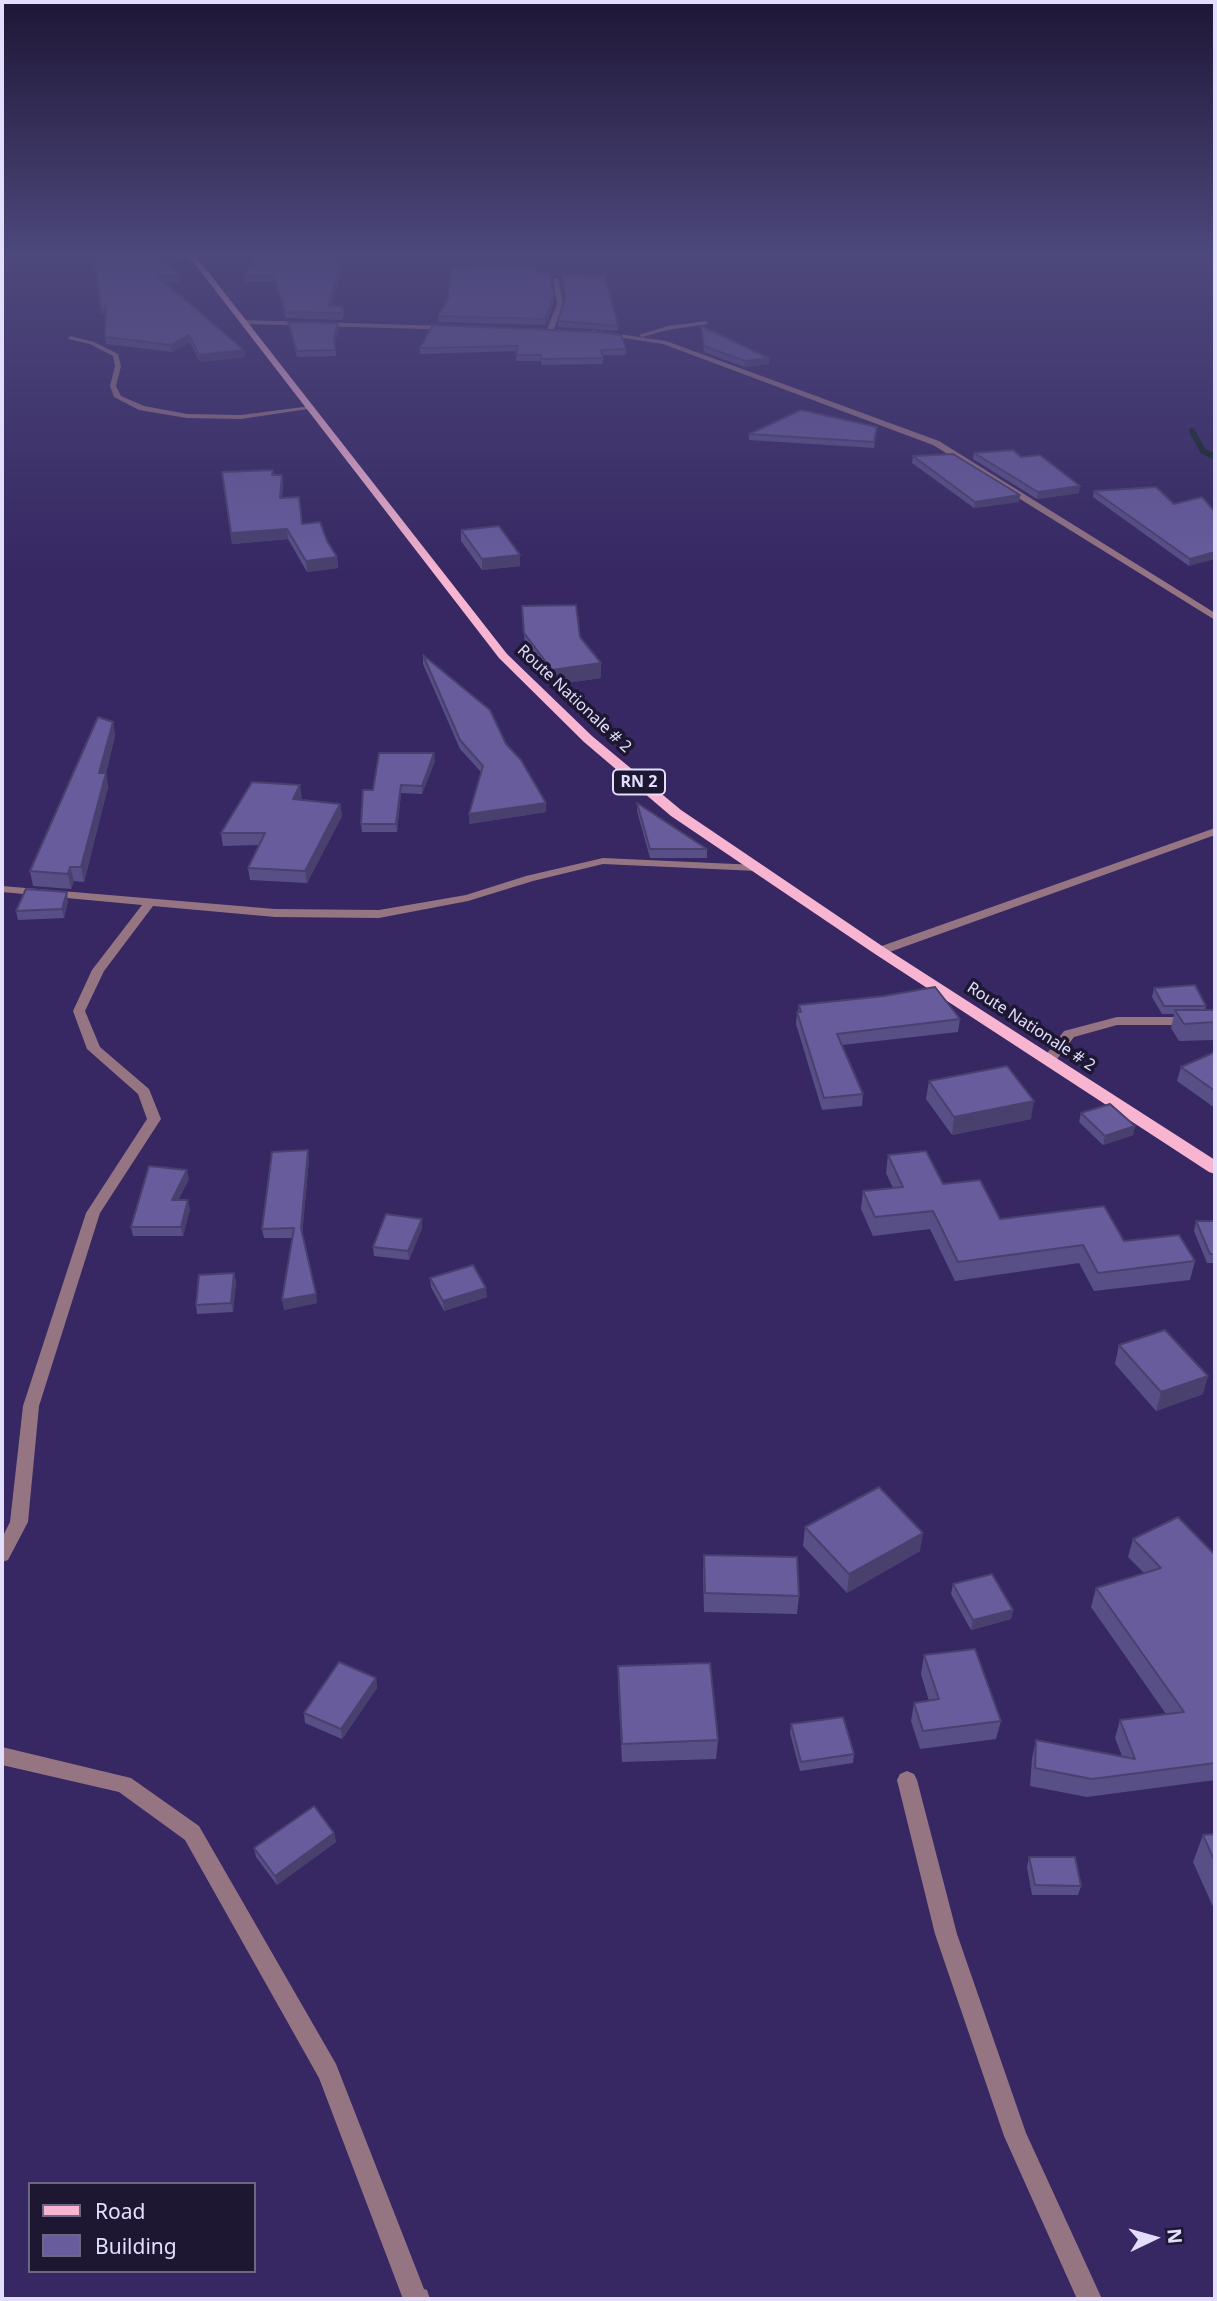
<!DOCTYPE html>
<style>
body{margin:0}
#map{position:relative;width:1217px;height:2301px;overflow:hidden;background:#372863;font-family:"Noto Sans",sans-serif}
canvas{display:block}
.frame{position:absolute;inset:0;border:4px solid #e2defc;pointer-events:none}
.legend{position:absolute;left:28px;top:2182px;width:228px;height:91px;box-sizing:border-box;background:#1d1732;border:2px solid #6c6783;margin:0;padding:9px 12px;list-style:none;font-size:21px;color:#e2defc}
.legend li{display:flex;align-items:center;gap:14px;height:35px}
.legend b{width:35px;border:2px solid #6c6783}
.north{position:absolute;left:1119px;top:2203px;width:70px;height:70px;-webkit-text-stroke:5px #1d1732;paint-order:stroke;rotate:85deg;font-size:19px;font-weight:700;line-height:28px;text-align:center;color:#e2defc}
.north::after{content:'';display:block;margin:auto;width:24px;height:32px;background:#e2defc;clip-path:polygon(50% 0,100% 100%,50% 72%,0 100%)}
</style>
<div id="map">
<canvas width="1217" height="2301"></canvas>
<div class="frame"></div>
<ul class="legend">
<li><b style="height:9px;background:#f8b5d2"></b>Road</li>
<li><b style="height:19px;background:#685c9d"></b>Building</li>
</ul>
<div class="north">N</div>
</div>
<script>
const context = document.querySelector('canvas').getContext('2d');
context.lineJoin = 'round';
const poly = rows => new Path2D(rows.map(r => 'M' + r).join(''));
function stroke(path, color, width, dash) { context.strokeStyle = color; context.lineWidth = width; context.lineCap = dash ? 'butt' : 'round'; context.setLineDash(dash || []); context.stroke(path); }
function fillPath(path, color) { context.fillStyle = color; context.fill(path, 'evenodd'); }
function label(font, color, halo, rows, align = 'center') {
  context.font = font + ' "Noto Sans",sans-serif'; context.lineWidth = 7; context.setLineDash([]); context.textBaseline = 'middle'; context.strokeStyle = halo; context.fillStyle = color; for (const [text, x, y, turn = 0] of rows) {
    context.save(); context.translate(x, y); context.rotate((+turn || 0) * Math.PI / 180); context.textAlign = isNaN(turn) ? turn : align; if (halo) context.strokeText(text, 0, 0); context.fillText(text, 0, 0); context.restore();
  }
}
stroke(poly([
 [1192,431,1203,451,1215,457]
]), '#12251f', 6);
fillPath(poly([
 [160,255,177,255,198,260,195,262,160,255],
 [556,278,559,280,563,304,554,329,567,330,565,333,245,324,242,322,245,320,547,329,557,304,553,280,556,278],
 [706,321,708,324,668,330,642,337,639,335,668,326,706,321],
 [592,330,666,341,939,441,1215,613,1215,620,933,445,663,344,590,333,592,330],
 [70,336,94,342,118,354,121,366,116,386,121,396,144,406,187,414,241,415,311,406,315,408,241,419,187,418,139,410,114,397,110,386,115,366,113,356,90,344,68,339,70,336],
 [1215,828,1215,835,884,954,880,955,874,951,876,948,1215,828],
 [603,858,757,865,763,868,757,871,603,864,533,881,468,901,379,918,275,917,153,906,104,971,85,1011,100,1047,149,1089,161,1119,100,1213,39,1406,28,1522,8,1560,2,1562,2,1538,10,1522,23,1406,86,1213,147,1119,138,1094,87,1049,73,1011,92,970,142,905,2,892,2,886,275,909,379,910,466,895,526,876,603,858],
 [1117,1017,1215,1017,1215,1025,1117,1025,1074,1037,1054,1063,1049,1064,1042,1060,1064,1031,1117,1017],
 [2,1747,131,1778,199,1826,336,2064,424,2289,427,2290,430,2299,403,2299,319,2078,185,1840,119,1792,2,1765,2,1747],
 [907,1771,914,1774,917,1780,957,1934,1026,2133,1102,2299,1077,2299,1004,2136,935,1934,897,1780,900,1774,907,1771]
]), '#967583');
fillPath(poly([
 [188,255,195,255,507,654,592,736,681,810,885,948,1215,1160,1215,1174,1209,1172,875,954,671,816,584,742,499,658,188,255]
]), '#f8b5d2');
fillPath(poly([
 [198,255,346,255,331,306,343,306,344,313,342,320,286,318,274,282,245,282,244,276,251,260,200,257],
 [93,257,180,276,181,283,165,283,244,350,245,357,200,362,190,342,172,352,106,344,105,337,106,313,102,315],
 [539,273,554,304,545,325,438,322,438,316],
 [562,275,618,326,618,331,558,327,558,321,565,301],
 [288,322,339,329,335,343,336,356,297,357],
 [433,325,626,349,626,355,602,355,603,364,541,365,541,361,516,361,517,351,420,354,420,348],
 [701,326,769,358,769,364,744,367,704,352],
 [877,427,874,448,749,440,749,434],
 [974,453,1021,457,1079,493,1037,499,973,459],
 [913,456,1020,495,1019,502,974,508,912,463],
 [273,470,274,475,282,475,283,484,282,498,302,524,327,541,337,557,338,568,307,572,288,539,232,544,222,472],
 [1094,491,1174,504,1215,512,1189,566,1093,497],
 [461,530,520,566,482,570,461,541],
 [522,606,580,637,601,663,601,678,553,685,525,648],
 [423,655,506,744,546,803,546,812,469,824,481,772,460,749,423,664],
 [113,722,115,736,106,773,108,787,84,882,74,881,71,889,33,886,30,871],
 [435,761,422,794,401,793,397,832,362,832,361,824,373,790],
 [302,798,301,799,340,804,342,816,307,883,250,880,248,868,259,845,223,846,221,833],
 [637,803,707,849,707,858,650,858,637,811],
 [68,901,64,918,18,920,16,911],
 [1154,988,1206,1006,1205,1010,1215,1010,1215,1040,1179,1041,1171,1028,1174,1014,1162,1014,1152,997],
 [799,1005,960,1019,958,1032,842,1045,863,1094,862,1106,822,1110,796,1024,797,1012,798,1012],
 [1215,1052,1215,1108,1177,1081,1181,1067],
 [929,1081,1031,1119,952,1135,926,1099],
 [1081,1113,1135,1126,1133,1135,1103,1145,1079,1122],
 [888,1155,943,1184,1000,1219,1124,1241,1195,1261,1190,1280,1094,1291,1079,1263,955,1281,930,1229,873,1236,861,1209,863,1191,893,1188,886,1173],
 [309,1159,302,1234,317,1303,284,1310,292,1238,264,1238,262,1229],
 [189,1179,178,1200,190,1209,183,1236,133,1236,131,1227],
 [1196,1221,1215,1221,1215,1263,1207,1263,1194,1231],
 [422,1228,409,1260,374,1256,373,1247],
 [234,1273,236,1282,233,1312,197,1314,196,1305],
 [430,1278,487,1297,444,1311,431,1287],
 [1119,1345,1203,1394,1156,1411,1115,1364],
 [805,1527,920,1551,847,1593,803,1546],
 [1133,1539,1215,1555,1215,1780,1087,1797,1030,1786,1032,1758,1036,1740,1122,1756,1115,1738,1120,1720,1166,1714,1091,1607,1096,1588,1144,1573,1128,1557],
 [704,1555,799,1596,797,1614,704,1612,703,1574],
 [953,1584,1013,1610,1011,1619,971,1630,951,1594],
 [924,1655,1001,1721,996,1739,920,1749,911,1721,914,1703,929,1701,921,1674],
 [618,1666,718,1740,716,1759,622,1762,618,1685],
 [376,1678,377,1688,342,1739,305,1723,304,1713],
 [791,1724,854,1754,853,1763,800,1771,790,1733],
 [334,1833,336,1842,277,1885,256,1857,254,1848],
 [1215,1834,1215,1909,1214,1909,1193,1862,1203,1835],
 [1029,1857,1081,1886,1078,1895,1032,1895,1027,1867]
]), '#594f87');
fillPath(poly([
 [344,255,346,255,329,313,328,306],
 [554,297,554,304,545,325,545,319],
 [106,306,107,312,102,315,101,308],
 [338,323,339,329,335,343,334,337],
 [189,335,190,342,172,352,171,345],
 [244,350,245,357,200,362,199,355],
 [769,358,769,364,744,367,745,361],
 [282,475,283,484,281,508,280,498],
 [1080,486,1079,493,1037,499,1038,492],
 [1020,495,1019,502,974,508,975,502],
 [287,529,288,539,232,544,231,533],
 [1215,552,1215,559,1189,566,1190,559],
 [520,555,520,566,482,570,482,559],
 [337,557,338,568,307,572,306,561],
 [601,663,601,678,553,685,552,670],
 [113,722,115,736,102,787,99,773],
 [434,753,435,761,422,794,422,786],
 [106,773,108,787,84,882,81,867],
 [300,785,302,798,294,811,293,799],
 [401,785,401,793,397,832,396,824],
 [546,803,546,812,469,824,469,814],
 [340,804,342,816,307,883,305,871],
 [70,867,74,881,71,889,68,874],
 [67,892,68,901,64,918,62,909],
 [1034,1101,1031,1119,952,1135,954,1117],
 [1135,1126,1133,1135,1103,1145,1105,1136],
 [308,1150,309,1159,302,1237,301,1228],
 [187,1170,189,1179,174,1209,172,1200],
 [188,1200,190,1209,183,1236,181,1227],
 [422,1219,422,1228,409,1260,408,1251],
 [234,1273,236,1282,233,1312,231,1303],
 [486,1288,487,1297,444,1311,443,1301],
 [316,1294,317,1303,284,1310,282,1300],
 [1208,1376,1203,1394,1156,1411,1161,1392],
 [923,1533,920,1551,847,1593,849,1574],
 [1013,1610,1011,1619,971,1630,973,1620],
 [376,1678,377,1688,342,1739,341,1729],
 [334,1833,336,1842,277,1885,275,1876]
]), '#49406e');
const building = poly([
 [97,255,162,255,180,276,157,276,244,350,199,355,189,335,171,345,105,337,106,306,101,308,93,257,97,255],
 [253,255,344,255,328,306,343,306,341,313,285,312,274,276,244,276,253,255],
 [536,265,539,273,551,273,554,297,545,319,438,316,448,299,450,268,536,265],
 [562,275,605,276,618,326,558,321,565,299,562,275],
 [288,322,338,323,334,337,335,350,297,351,288,322],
 [433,325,598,332,621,335,626,349,601,350,603,358,541,359,541,355,516,355,518,346,420,348,433,325],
 [701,326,769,358,745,361,704,346,701,326],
 [801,410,877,427,874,442,749,434,801,410],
 [1013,450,1021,457,1040,455,1080,486,1038,492,974,453,1013,450],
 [953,454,1020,495,975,502,913,456,953,454],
 [273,470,272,475,282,475,280,498,299,497,302,524,320,522,327,541,337,557,306,561,287,529,231,533,222,472,273,470],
 [1156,487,1174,504,1202,497,1215,512,1215,552,1190,559,1094,491,1156,487],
 [499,526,520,555,482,559,461,530,499,526],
 [576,605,580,637,601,663,552,670,524,633,522,606,576,605],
 [423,655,490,710,506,744,521,760,546,803,469,814,483,766,460,740,423,655],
 [98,717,113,722,99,773,106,773,81,867,70,867,68,874,30,871,98,717],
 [379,753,434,753,422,786,401,785,396,824,361,824,363,790,373,790,379,753],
 [252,782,300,785,293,799,340,804,305,871,248,868,265,833,221,833,252,782],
 [637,803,707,849,650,849,637,803],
 [26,889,67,892,62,909,16,911,26,889],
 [1195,985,1206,1006,1164,1006,1154,988,1195,985],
 [935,987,960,1019,837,1034,863,1094,824,1098,797,1012,801,1012,799,1005,884,996,935,987],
 [1175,1010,1215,1010,1215,1022,1184,1024,1175,1010],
 [1215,1052,1215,1091,1181,1067,1215,1052],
 [1007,1066,1034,1101,954,1117,929,1081,1007,1066],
 [1110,1104,1135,1126,1105,1136,1081,1113,1110,1104],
 [308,1150,301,1228,316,1294,282,1300,294,1228,262,1229,272,1152,308,1150],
 [926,1151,943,1184,980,1180,1000,1219,1104,1206,1124,1241,1179,1235,1195,1261,1098,1273,1083,1245,958,1262,933,1211,875,1217,863,1191,903,1187,888,1155,926,1151],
 [149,1166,187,1170,172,1200,188,1200,181,1227,131,1227,149,1166],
 [386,1214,422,1219,408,1251,373,1247,386,1214],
 [1196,1221,1215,1221,1215,1254,1210,1254,1196,1221],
 [473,1265,486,1288,443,1301,430,1278,473,1265],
 [234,1273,231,1303,196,1305,199,1275,234,1273],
 [1165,1330,1208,1376,1161,1392,1119,1345,1165,1330],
 [879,1487,923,1533,849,1574,805,1527,879,1487],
 [1178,1517,1215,1555,1215,1763,1092,1779,1035,1768,1036,1740,1135,1759,1120,1720,1184,1712,1096,1588,1161,1568,1133,1539,1178,1517],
 [704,1555,797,1557,799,1596,705,1593,704,1555],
 [992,1574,1013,1610,973,1620,953,1584,992,1574],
 [975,1649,1001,1721,923,1731,914,1703,939,1699,924,1655,975,1649],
 [339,1662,376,1678,341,1729,304,1713,339,1662],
 [710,1663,718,1740,622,1744,618,1666,710,1663],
 [843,1717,854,1754,801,1762,791,1724,843,1717],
 [314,1806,334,1833,275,1876,254,1848,314,1806],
 [1215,1834,1215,1862,1203,1835,1215,1834],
 [1029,1857,1075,1857,1081,1886,1035,1885,1029,1857]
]);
fillPath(building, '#685c9d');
stroke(building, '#49406e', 2);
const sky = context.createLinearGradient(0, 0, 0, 578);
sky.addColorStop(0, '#1e1636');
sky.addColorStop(0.44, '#4d487c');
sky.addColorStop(1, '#4d487c00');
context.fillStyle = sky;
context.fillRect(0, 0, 1217, 578);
label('16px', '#e2defc', '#1d1732', [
 ["Route Nationale # 2",574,699,43],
 ["Route Nationale # 2",1031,1027,33]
]);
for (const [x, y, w] of [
 [639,782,52]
]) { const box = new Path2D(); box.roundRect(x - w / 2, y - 12.5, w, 25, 5); context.fillStyle = '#1d1732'; context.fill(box); stroke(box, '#e2defc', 2); }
label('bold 16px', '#e2defc', null, [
 ["RN 2",639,782]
]);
</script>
